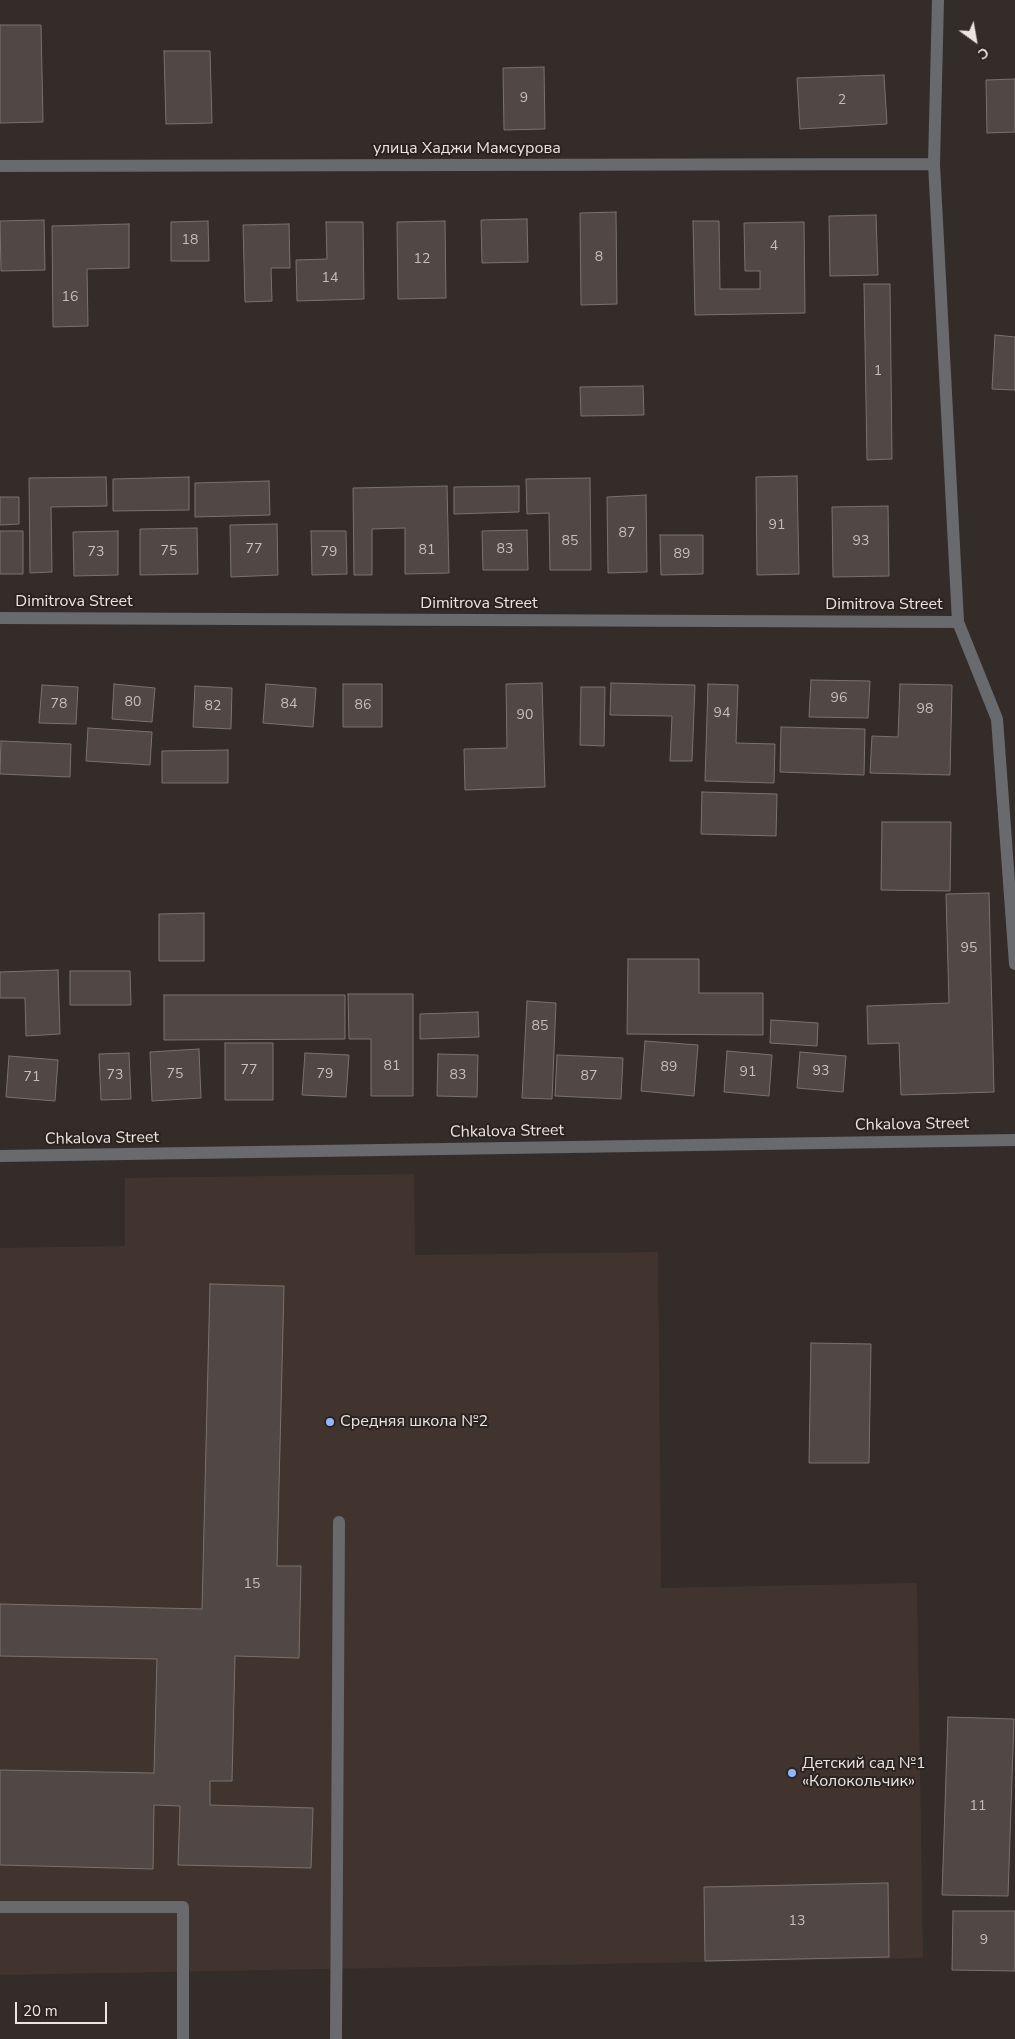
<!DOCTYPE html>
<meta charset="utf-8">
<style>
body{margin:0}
#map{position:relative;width:1015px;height:2039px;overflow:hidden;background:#342c29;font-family:"Nunito Sans",sans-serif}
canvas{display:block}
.north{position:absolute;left:950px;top:15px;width:50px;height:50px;-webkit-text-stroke:4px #2a2320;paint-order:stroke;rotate:148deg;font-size:14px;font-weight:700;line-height:20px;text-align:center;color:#eae5e3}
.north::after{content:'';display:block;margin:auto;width:18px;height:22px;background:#eae5e3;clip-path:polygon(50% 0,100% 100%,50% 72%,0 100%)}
.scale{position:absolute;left:15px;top:2002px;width:92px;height:22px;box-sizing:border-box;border:2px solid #eae5e3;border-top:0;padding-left:6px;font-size:15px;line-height:18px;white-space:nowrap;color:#eae5e3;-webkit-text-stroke:4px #2a2320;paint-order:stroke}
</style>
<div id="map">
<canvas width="1015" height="2039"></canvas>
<div class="north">С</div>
<div class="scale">20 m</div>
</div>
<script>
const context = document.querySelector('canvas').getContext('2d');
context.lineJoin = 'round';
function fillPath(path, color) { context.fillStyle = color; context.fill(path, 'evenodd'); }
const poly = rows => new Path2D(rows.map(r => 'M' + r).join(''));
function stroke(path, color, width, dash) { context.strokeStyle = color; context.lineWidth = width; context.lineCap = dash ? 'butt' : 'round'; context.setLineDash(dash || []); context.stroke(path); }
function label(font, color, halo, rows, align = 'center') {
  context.font = font + ' "Nunito Sans",sans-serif'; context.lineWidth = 4; context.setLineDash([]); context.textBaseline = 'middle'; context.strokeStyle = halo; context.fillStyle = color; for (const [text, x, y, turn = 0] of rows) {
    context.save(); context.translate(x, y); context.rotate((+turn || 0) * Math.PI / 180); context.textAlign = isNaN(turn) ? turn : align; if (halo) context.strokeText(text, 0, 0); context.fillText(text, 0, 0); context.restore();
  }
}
fillPath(poly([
 [414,1174,415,1255,658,1252,661,1588,917,1583,923,1958,0,1975,0,1248,125,1246,125,1178]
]), '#41342f');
const building = poly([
 [0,25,41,25,43,122,0,123,0,25],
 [164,51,210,51,212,123,166,124,164,51],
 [544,67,545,129,504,130,503,68,544,67],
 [884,75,887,124,800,129,797,78,884,75],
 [1015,79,1015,132,987,133,986,80,1015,79],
 [616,212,617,304,581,305,580,213,616,212],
 [876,215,878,275,830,276,829,216,876,215],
 [527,219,528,262,482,263,481,220,527,219],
 [44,220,45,270,1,271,0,221,44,220],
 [208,221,209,261,171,261,171,222,208,221],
 [445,221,446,298,398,299,397,222,445,221],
 [693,221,719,221,720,289,760,289,760,271,745,271,744,223,804,222,805,313,695,315,693,221],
 [326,222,363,222,364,299,297,301,296,260,327,259,326,222],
 [129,224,129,268,87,269,88,326,53,327,52,226,129,224],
 [289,224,290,268,271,268,272,301,245,302,243,225,289,224],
 [864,284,890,284,892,459,867,460,864,284],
 [995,335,1015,337,1015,390,992,389,995,335],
 [643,386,644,415,581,416,580,387,643,386],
 [797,476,799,574,757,575,756,477,797,476],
 [106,477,107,506,51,507,52,572,30,573,29,478,106,477],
 [189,477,189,510,113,511,113,479,189,477],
 [590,478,591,570,550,570,549,513,527,514,526,479,590,478],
 [269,481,270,515,195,517,195,483,269,481],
 [447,486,449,573,405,574,405,528,372,529,372,575,354,575,353,488,447,486],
 [519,486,519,512,454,514,454,487,519,486],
 [646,495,647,572,608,573,607,497,646,495],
 [0,497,19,497,19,524,0,525,0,497],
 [888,506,889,576,833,577,832,507,888,506],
 [277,524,278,575,231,577,230,525,277,524],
 [197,528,198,574,140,575,140,529,197,528],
 [527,530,528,570,483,570,482,531,527,530],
 [0,531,23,531,23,574,0,574,0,531],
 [118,531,118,575,74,576,73,532,118,531],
 [311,531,346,531,347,574,312,575,311,531],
 [660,535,703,535,703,574,661,575,660,535],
 [811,680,870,681,868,718,809,717,811,680],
 [542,683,545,787,465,790,464,749,507,748,506,684,542,683],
 [611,683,695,685,692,761,670,761,672,716,610,715,611,683],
 [114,684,155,688,152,722,112,719,114,684],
 [266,684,316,688,313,727,263,723,266,684],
 [343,684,382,684,382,727,343,727,343,684],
 [708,684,738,685,736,743,775,744,774,783,705,781,708,684],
 [900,684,952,685,950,775,870,773,872,736,898,737,900,684],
 [42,685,78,687,76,724,39,723,42,685],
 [195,686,232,688,231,729,193,727,195,686],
 [581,687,605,687,604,746,580,745,581,687],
 [781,727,865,729,864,775,780,772,781,727],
 [88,728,152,732,150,765,86,761,88,728],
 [1,741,71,744,70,777,0,774,1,741],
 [228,750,228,783,162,783,162,751,228,750],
 [702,792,777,794,776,836,701,834,702,792],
 [882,822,951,822,950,891,881,890,882,822],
 [989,893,994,1092,901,1095,899,1043,868,1044,867,1006,949,1003,946,894,989,893],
 [204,913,204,961,159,961,159,914,204,913],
 [628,959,699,959,699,993,763,993,763,1035,627,1034,628,959],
 [58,970,60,1034,26,1036,25,998,0,998,0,972,58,970],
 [70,971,130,971,131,1005,70,1005,70,971],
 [348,994,413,994,413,1096,371,1096,371,1039,349,1039,348,994],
 [164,995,345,995,345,1039,164,1040,164,995],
 [527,1001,556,1003,552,1099,522,1098,527,1001],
 [478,1012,479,1037,420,1039,420,1014,478,1012],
 [771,1020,818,1023,817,1046,770,1043,771,1020],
 [645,1041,698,1045,694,1096,641,1091,645,1041],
 [225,1043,273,1043,273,1100,225,1100,225,1043],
 [199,1049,201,1098,152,1101,150,1052,199,1049],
 [727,1051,772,1055,769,1096,724,1092,727,1051],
 [800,1052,846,1056,843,1092,797,1088,800,1052],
 [129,1053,131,1099,101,1100,99,1054,129,1053],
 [305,1053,349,1055,346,1097,302,1095,305,1053],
 [438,1054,478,1055,477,1097,437,1096,438,1054],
 [557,1055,623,1058,621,1099,555,1096,557,1055],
 [9,1056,58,1060,55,1101,6,1097,9,1056],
 [210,1284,284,1286,277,1566,301,1566,299,1658,235,1656,232,1781,210,1781,210,1805,313,1808,311,1868,178,1865,180,1806,154,1805,153,1869,0,1865,0,1770,154,1773,157,1659,0,1656,0,1604,202,1609,210,1284],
 [811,1343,871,1344,869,1463,809,1463,811,1343],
 [948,1717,1014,1719,1008,1896,942,1895,948,1717],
 [888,1883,889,1957,705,1961,704,1887,888,1883],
 [953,1911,1015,1911,1015,1971,952,1970,953,1911]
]);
fillPath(building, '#514845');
stroke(building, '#7a726e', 1);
stroke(poly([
 [938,0,934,164,958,622,997,719,1015,964],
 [0,166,934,164],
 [0,618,958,622],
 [0,1156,1015,1140],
 [0,1907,183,1907,183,2039],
 [336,2039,339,1522]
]), '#696a6e', 12);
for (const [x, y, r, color] of [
 [330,1422,5,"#91b8fd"],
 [792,1773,5,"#91b8fd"]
]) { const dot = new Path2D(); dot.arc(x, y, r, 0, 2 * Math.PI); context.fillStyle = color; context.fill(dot); stroke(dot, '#2a2320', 2); }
label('14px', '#c4bebc', null, [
 ["9",524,99],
 ["2",842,101],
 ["18",190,241],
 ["4",774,247],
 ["8",599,258],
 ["12",422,260],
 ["14",330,279],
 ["16",70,298],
 ["1",878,372],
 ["91",777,526],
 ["87",627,534],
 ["85",570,542],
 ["93",861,542],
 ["77",254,550],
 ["83",505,550],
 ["81",427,551],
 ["75",169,552],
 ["73",96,553],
 ["79",329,553],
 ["89",682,555],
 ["96",839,699],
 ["80",133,703],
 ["78",59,705],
 ["84",289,705],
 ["86",363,706],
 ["82",213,707],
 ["98",925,710],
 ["94",722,714],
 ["90",525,716],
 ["95",969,949],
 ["85",540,1027],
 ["81",392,1067],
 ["89",669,1068],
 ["77",249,1071],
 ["93",821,1072],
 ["91",748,1073],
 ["75",175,1075],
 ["79",325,1075],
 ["73",115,1076],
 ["83",458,1076],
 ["87",589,1077],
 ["71",32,1078],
 ["15",252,1585],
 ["11",978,1807],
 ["13",797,1922],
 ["9",984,1941]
]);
label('16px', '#eae5e3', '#2a2320', [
 ["улица Хаджи Мамсурова",467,149],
 ["Dimitrova Street",74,602],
 ["Dimitrova Street",479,604],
 ["Dimitrova Street",884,605],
 ["Chkalova Street",912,1125,-1],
 ["Chkalova Street",507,1132,-1],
 ["Chkalova Street",102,1139,-1]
]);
label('16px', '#eae5e3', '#2a2320', [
 ["Средняя школа №2",340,1422],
 ["Детский сад №1",802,1764],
 ["«Колокольчик»",802,1782]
], 'left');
</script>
